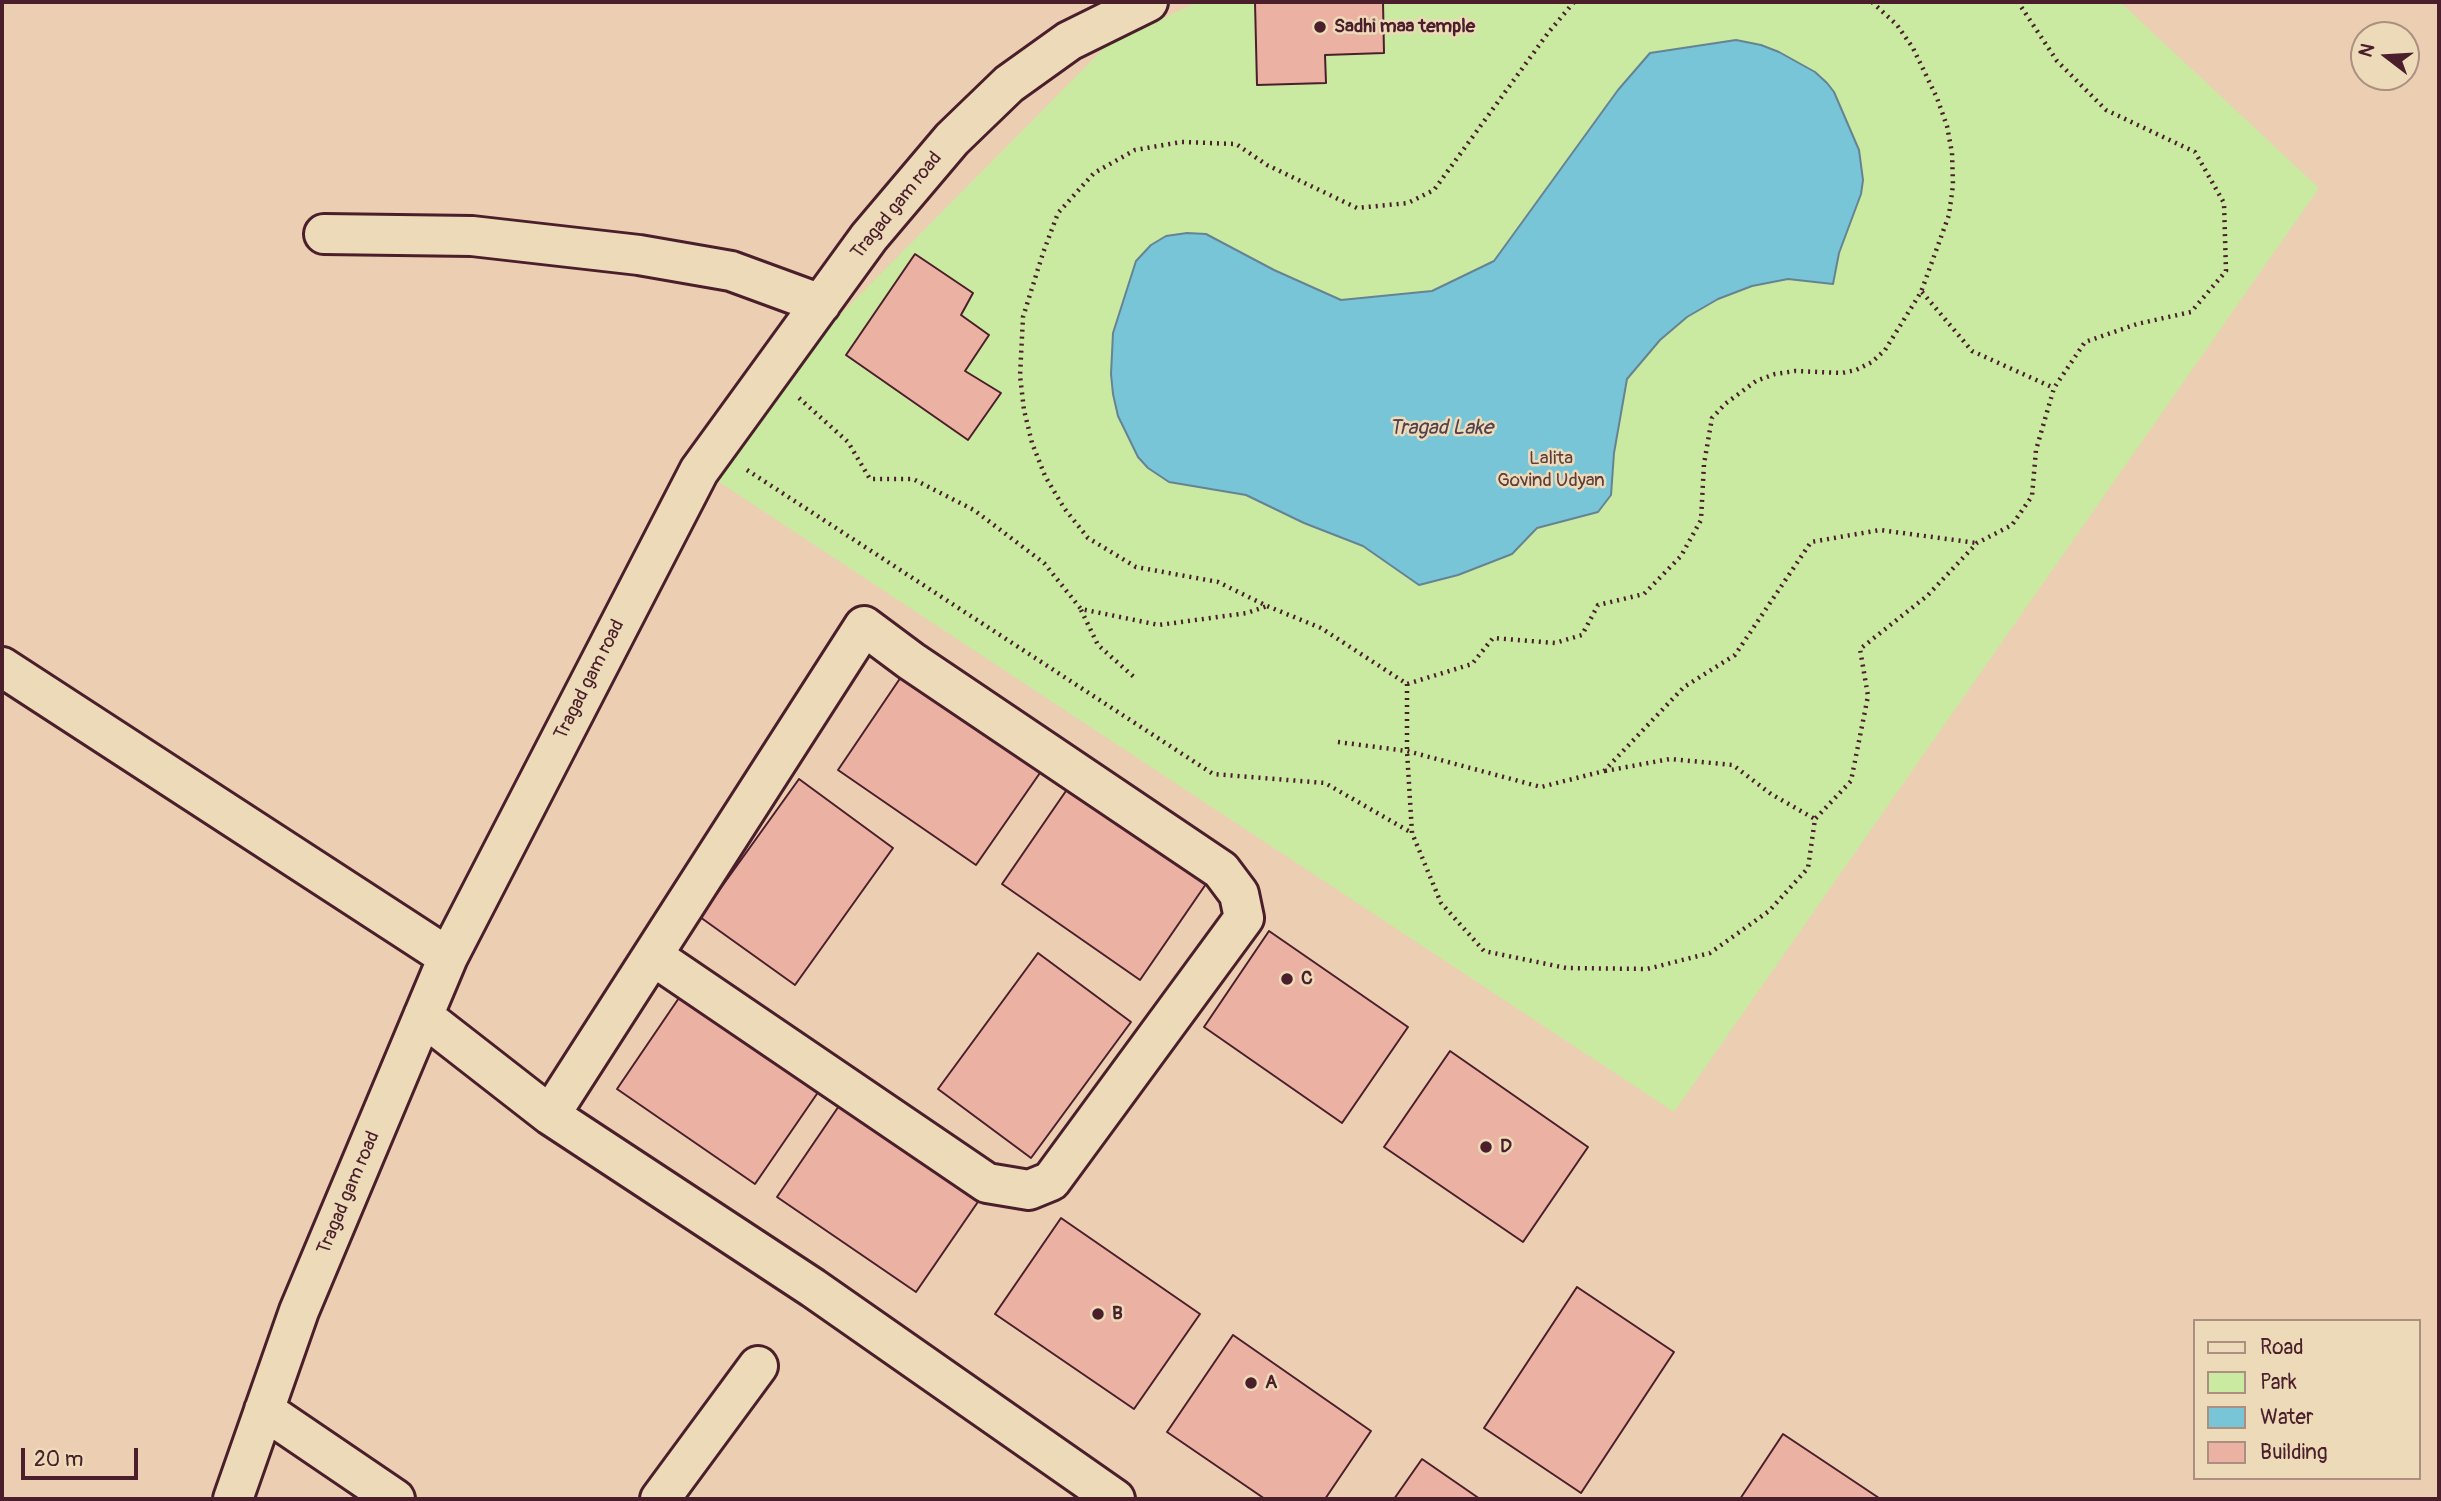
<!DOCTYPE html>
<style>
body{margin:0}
#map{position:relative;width:2441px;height:1501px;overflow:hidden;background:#ecceb2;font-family:Pangolin,sans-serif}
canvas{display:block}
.frame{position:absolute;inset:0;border:4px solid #4a1f2b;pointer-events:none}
.legend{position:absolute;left:2193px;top:1319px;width:228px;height:161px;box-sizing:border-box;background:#eddab8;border:2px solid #ac8f80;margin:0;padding:9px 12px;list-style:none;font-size:21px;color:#4a1f2b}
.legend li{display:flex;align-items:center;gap:14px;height:35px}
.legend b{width:35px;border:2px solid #ac8f80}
.north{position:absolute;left:2350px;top:21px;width:70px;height:70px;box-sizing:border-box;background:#eddab8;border:2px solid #ac8f80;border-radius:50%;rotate:287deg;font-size:19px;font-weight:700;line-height:28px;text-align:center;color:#4a1f2b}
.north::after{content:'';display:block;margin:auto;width:24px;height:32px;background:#4a1f2b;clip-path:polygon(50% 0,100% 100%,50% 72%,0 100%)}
.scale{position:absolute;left:21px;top:1448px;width:117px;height:32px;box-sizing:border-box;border:4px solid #4a1f2b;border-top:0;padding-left:9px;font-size:21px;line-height:24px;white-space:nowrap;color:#4a1f2b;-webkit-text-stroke:5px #eddab8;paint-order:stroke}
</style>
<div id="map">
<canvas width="2441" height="1501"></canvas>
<div class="frame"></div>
<ul class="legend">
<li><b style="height:9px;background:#eddab8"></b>Road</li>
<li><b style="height:19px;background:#cae9a1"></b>Park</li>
<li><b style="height:19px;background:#79c5d8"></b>Water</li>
<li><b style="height:19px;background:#ebb2a4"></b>Building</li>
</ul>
<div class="north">N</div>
<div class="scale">20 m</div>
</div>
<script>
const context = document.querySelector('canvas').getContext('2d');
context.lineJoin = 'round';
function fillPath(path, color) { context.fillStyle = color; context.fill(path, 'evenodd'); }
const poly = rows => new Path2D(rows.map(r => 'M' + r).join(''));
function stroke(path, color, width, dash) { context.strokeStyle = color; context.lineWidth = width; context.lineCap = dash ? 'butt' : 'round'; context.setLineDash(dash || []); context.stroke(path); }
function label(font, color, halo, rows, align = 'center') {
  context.font = font + ' Pangolin,sans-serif'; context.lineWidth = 5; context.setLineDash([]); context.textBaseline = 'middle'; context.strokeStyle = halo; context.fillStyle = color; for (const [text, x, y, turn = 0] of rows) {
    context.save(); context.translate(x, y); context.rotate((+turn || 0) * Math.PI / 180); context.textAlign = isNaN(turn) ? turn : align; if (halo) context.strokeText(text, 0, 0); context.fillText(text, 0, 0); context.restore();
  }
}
fillPath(poly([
 [1197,2,2120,2,2319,188,1674,1112,716,480,828,327,1106,46]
]), '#cae9a1');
const water = poly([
 [1736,40,1761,45,1779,52,1815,72,1827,83,1834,92,1859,150,1863,180,1861,194,1839,253,1833,284,1788,279,1752,286,1718,299,1687,317,1660,340,1627,379,1614,453,1611,495,1598,512,1537,528,1512,554,1458,575,1419,585,1363,546,1304,523,1246,495,1169,482,1148,468,1138,457,1118,416,1113,394,1111,374,1113,333,1136,261,1151,245,1166,236,1187,233,1206,234,1274,270,1341,300,1432,291,1494,261,1618,90,1650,53,1736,40]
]);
fillPath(water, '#79c5d8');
stroke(water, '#668393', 2);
const building = poly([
 [1255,2,1383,2,1384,53,1325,55,1326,83,1257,85,1255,2],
 [915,254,973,293,961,315,989,335,965,371,1001,393,968,440,846,355,915,254],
 [903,674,1042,770,976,865,838,770,903,674],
 [799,779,893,848,795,985,700,917,799,779],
 [1068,788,1206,884,1140,980,1002,884,1068,788],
 [1269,931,1408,1027,1342,1123,1204,1027,1269,931],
 [1038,953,1131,1022,1031,1158,938,1089,1038,953],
 [683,992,821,1088,755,1184,617,1089,683,992],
 [1450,1051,1588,1147,1523,1242,1384,1147,1450,1051],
 [843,1100,982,1196,916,1292,777,1197,843,1100],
 [1061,1218,1200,1314,1134,1409,995,1314,1061,1218],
 [1577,1287,1674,1352,1581,1493,1484,1428,1577,1287],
 [1233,1335,1371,1431,1325,1499,1265,1499,1167,1432,1233,1335],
 [1783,1434,1879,1498,1878,1499,1740,1499,1783,1434],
 [1422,1459,1480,1499,1394,1499,1422,1459]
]);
fillPath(building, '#ebb2a4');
stroke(building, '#4a1f2b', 2);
const minor = poly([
 [324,234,472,236,639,255,731,271,821,304],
 [2,667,448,957],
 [423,1016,550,1115,813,1288,1115,1499],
 [550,1115,864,626,911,661,1221,870,1239,894,1244,918,1051,1181,1029,1190,987,1183,653,956],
 [264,1410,395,1499],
 [233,1499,299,1311,448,957,699,471,869,237,952,139,1009,84,1069,41,1148,2],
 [660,1499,758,1366]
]);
stroke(minor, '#4a1f2b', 44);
stroke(poly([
 [1574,2,1548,33,1434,190,1408,203,1357,208,1267,165,1236,144,1181,142,1135,150,1094,173,1058,213,1043,253,1023,317,1020,376,1024,410,1032,443,1045,476,1064,508,1088,538,1136,567,1218,582,1267,606,1321,628,1407,684,1472,664,1493,638,1555,643,1582,635,1598,605,1644,594,1681,556,1701,520,1704,464,1712,418,1725,404,1756,381,1775,374,1795,371,1842,373,1856,370,1872,362,1885,350,1921,292,1949,215,1953,185,1952,153,1947,126,1937,98,1913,48,1897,25,1872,2],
 [1922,292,1972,351,2054,388],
 [799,398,848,442,870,479,913,479,974,510,1044,563,1081,609,1159,625,1247,613,1267,606],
 [747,470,1213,774,1325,783,1412,833],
 [1081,610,1098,645,1135,678],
 [1407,684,1407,751,1412,833,1441,903,1484,951,1566,968,1647,969,1710,953,1769,911,1808,868,1815,819,1851,781,1868,696,1860,649,1927,596,1977,543,2012,525,2032,496,2036,450,2054,388,2085,342,2137,324,2191,312,2226,271,2224,203,2195,152,2106,110,2057,61,2018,2],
 [1338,742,1407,751,1541,787,1604,771,1684,687,1735,655,1811,542,1880,530,1977,543],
 [1605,771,1670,759,1733,765,1771,794,1815,819]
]), '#4a1f2b', 4.5, [2, 5]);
stroke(minor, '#eddab8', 38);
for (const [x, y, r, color] of [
 [1320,27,7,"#4a1f2b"],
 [1287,979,7,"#4a1f2b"],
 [1486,1147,7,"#4a1f2b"],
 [1098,1314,7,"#4a1f2b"],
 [1251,1383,7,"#4a1f2b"]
]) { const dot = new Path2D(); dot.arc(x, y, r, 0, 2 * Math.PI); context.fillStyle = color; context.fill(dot); stroke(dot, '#eddab8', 2.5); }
label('bold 19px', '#4a1f2b', '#eddab8', [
 ["Sadhi maa temple",1334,27],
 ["C",1301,979],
 ["D",1500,1147],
 ["B",1112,1314],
 ["A",1265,1383]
], 'left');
label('19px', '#4a1f2b', '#eddab8', [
 ["Tragad gam road",897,206,-51],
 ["Tragad gam road",590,680,-63],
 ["Tragad gam road",349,1193,-67]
]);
label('19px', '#5d3d3d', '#eddab8', [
 ["Lalita",1551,459],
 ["Govind Udyan",1551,481]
]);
label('italic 21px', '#53404e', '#eddab8', [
 ["Tragad Lake",1441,429]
]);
</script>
